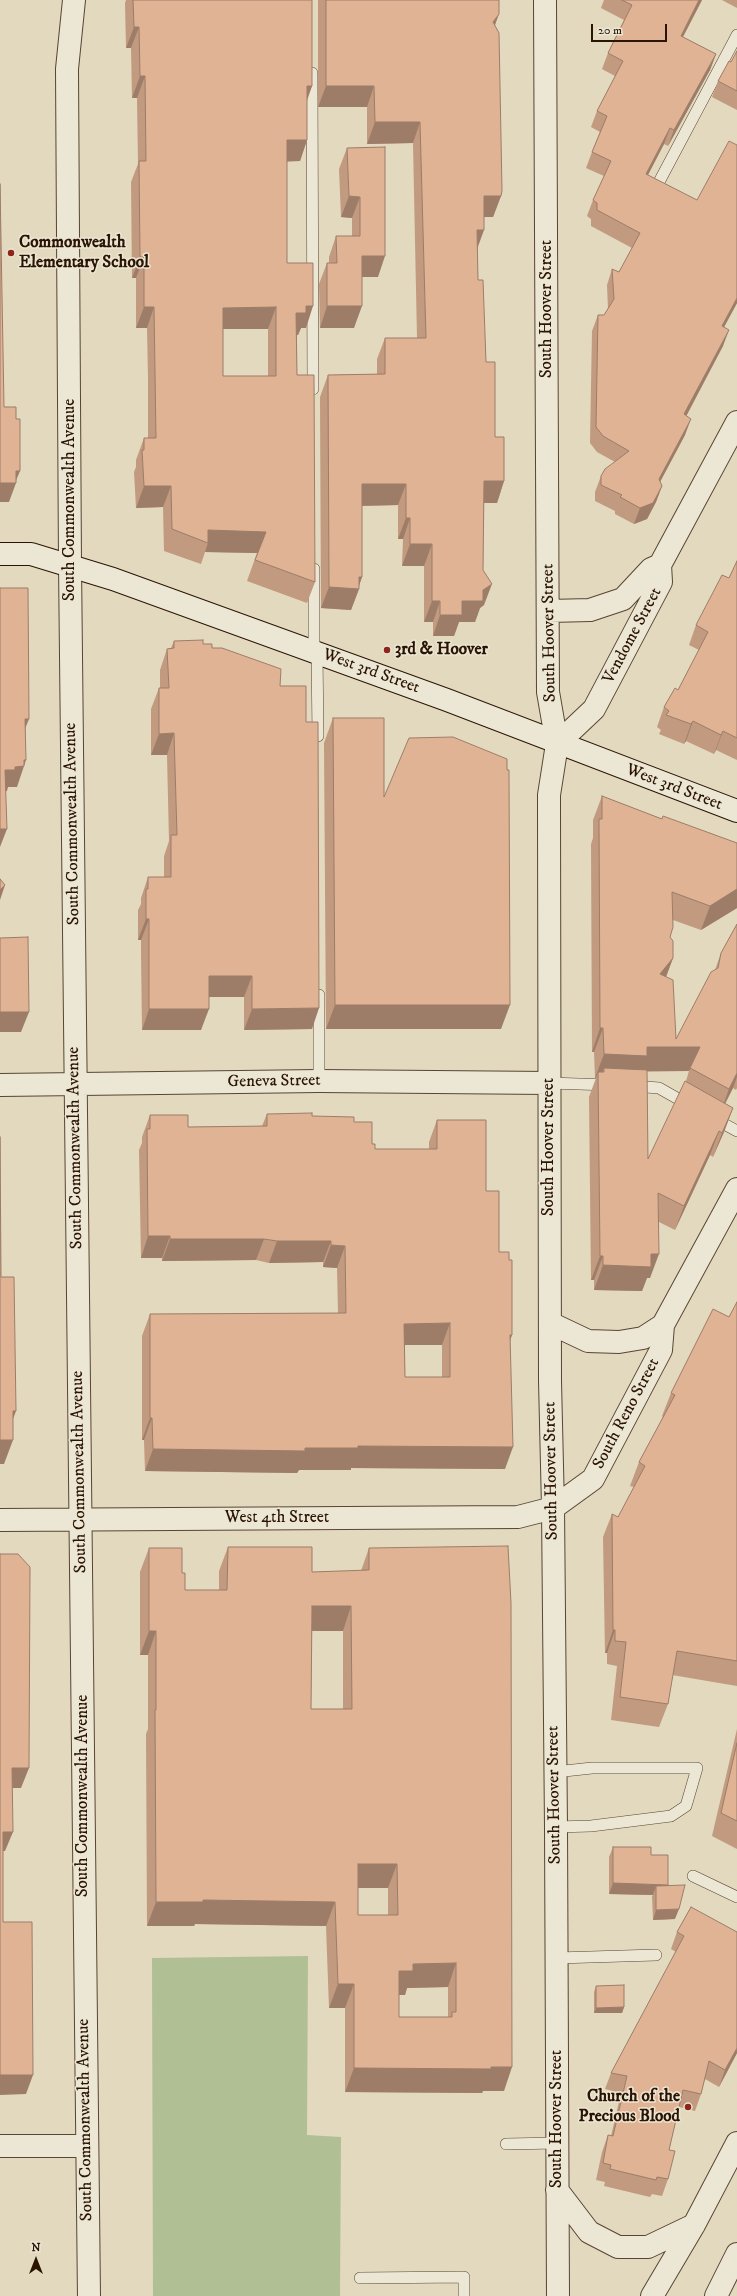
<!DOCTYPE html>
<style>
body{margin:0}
#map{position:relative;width:737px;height:2296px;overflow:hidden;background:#e2d9be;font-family:"IM FELL DW Pica",serif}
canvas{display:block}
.north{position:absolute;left:16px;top:2240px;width:40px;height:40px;-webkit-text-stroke:3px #ece6d5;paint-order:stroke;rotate:0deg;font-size:11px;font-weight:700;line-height:16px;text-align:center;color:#2b1402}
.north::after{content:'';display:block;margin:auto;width:14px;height:18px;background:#2b1402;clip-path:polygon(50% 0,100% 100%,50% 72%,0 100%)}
.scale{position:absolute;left:591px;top:24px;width:76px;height:18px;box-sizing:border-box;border:2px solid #2b1402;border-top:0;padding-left:5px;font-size:12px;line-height:14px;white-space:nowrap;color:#2b1402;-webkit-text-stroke:3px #ece6d5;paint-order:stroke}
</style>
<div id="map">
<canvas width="737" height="2296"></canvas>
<div class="north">N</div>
<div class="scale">20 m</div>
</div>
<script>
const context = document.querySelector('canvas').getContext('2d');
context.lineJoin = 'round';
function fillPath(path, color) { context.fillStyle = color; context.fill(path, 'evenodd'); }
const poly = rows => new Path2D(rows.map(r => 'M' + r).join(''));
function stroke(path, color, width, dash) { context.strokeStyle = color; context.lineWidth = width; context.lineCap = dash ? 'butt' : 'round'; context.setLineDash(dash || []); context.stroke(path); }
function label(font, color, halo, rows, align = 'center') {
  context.font = font + ' "IM FELL DW Pica",serif'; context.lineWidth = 3; context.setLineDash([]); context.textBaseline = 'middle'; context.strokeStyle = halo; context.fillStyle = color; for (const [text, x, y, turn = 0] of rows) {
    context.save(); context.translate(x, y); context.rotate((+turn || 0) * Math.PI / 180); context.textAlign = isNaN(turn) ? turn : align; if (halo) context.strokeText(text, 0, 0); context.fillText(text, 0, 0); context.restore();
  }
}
fillPath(poly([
 [308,1956,307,2135,341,2137,340,2296,153,2296,152,1958]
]), '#b0c094');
const service = poly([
 [312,73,313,389],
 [659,182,737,35],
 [314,651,314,569],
 [317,652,318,736],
 [319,995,319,1081],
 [549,1083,609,1085],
 [633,1086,659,1088,689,1105],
 [715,1119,737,1131],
 [555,1772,592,1768,697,1768,686,1806,671,1816,591,1826,556,1827],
 [693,1876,737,1897],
 [557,1958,656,1955],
 [506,2144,557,2143],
 [360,2278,464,2277,464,2296]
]);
const minor = poly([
 [74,0,67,69,70,565,89,2296],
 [545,0,548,692,557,744,549,795,549,812,550,1381,553,1508,556,1827,558,2296],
 [660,565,737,422],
 [549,611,590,610,623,599,651,569,660,565],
 [557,744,594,709,661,582,660,565],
 [0,1085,319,1081,549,1083],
 [550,1323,588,1341,619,1342,643,1338,663,1325],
 [0,1520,518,1517,553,1508,593,1479,661,1350,663,1325,737,1189],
 [0,2146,85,2146],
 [557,2190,589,2232,618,2247,648,2247,694,2225],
 [652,2296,694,2225,737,2143],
 [716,2296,737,2254]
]);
const secondary = poly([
 [0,554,31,554,113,579,447,700,737,811]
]);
stroke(service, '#594531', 12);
stroke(minor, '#594531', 24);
stroke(secondary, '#2b1402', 24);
stroke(service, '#ece6d5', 11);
stroke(minor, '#ece6d5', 22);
stroke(secondary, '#ece6d5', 22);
fillPath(poly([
 [126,0,312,0,312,86,307,101,307,140,300,161,287,161,287,263,306,328,301,328,298,335,297,335,297,375,315,582,307,603,247,581,257,553,205,552,201,564,164,551,163,507,136,508,134,472,136,467,136,460,144,438,148,438,148,377,147,328,136,328,136,278,132,278,131,182,138,164,137,98,132,98,131,48,126,48,125,3],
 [223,329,268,329,268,376,223,376],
 [318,0,499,0,495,25,501,196,493,217,484,217,477,248,478,280,486,362,495,437,504,481,497,503,484,503,483,570,484,605,480,608,475,622,459,622,454,636,433,636,433,622,424,622,424,566,402,566,403,539,398,539,398,505,362,506,362,577,359,585,359,589,351,610,321,608,320,397,328,375,377,374,377,359,385,338,417,338,413,143,367,144,367,107,318,107],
 [604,0,702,0,683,37,716,54,710,70,668,146,664,144,648,175,697,200,737,145,737,303,724,327,723,346,686,415,685,435,660,482,662,486,656,502,647,519,634,524,615,514,615,511,595,501,595,492,601,476,615,462,597,452,590,443,592,331,598,315,604,315,608,309,607,285,612,269,619,272,632,248,591,226,591,219,587,216,593,200,604,176,586,168,592,152,600,132,591,127,597,111,615,76,602,69,608,53,624,20,601,8],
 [722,0,737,0,737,8],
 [737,51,737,110,712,97,718,81,731,62],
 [385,147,378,277,362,277,354,328,320,328,319,284,327,263,329,263,329,257,336,236,352,236,352,218,341,217,339,169,347,148],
 [737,561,737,760,716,750,714,754,686,741,684,744,659,734,661,730,657,727,664,707,678,690,699,650,689,645,696,625,729,578],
 [174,641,203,644,212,648,280,686,312,1029,244,1030,244,997,209,997,201,1030,142,1030,141,951,141,940,138,940,138,910,141,904,141,898,148,877,164,877,164,856,169,841,167,755,151,755,151,709,159,688,160,688,160,670,167,649,171,648],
 [333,718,384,797,501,1029,326,1029,324,743],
 [602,796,662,819,737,843,737,908,701,930,673,920,670,937,673,958,666,977,676,1039,715,970,721,953,737,924,737,1088,736,1090,733,1088,725,1103,733,1108,724,1132,713,1157,710,1155,675,1230,659,1222,650,1278,647,1278,642,1291,594,1290,594,1280,591,1280,589,1097,596,1078,595,1078,594,1052,592,1052,591,844,593,838,593,820],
 [647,1071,689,1071,686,1081,648,1159],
 [267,1114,312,1116,354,1122,375,1149,429,1149,429,1142,437,1120,486,1191,499,1252,509,1260,512,1335,510,1341,505,1469,351,1468,351,1470,299,1470,297,1473,145,1471,144,1440,142,1440,142,1336,150,1314,338,1313,337,1268,323,1267,323,1262,269,1263,256,1260,162,1261,162,1258,141,1258,139,1150,142,1143,142,1137,150,1115,188,1127,262,1126],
 [405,1345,442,1345,442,1377,405,1377],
 [737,1302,737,1686,672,1675,668,1704,659,1727,611,1720,617,1666,607,1664,607,1653,605,1653,603,1537,612,1514,618,1517,634,1487,630,1486,639,1462,663,1417,662,1416,671,1393,729,1317],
 [228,1547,312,1572,361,1571,369,1548,504,2091,483,2091,482,2093,345,2092,345,2008,329,2008,326,1926,195,1924,194,1926,147,1926,146,1734,148,1729,148,1655,140,1655,140,1572,149,1548,182,1573,185,1590,219,1590,219,1571],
 [312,1631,343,1631,343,1709,311,1709],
 [358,1888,388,1888,388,1915,358,1915],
 [448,1987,448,2017,399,2017,399,1995,405,1995,407,1988],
 [737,1729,737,1849,712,1836],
 [613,1847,651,1855,668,1886,675,1919,653,1920,652,1896,653,1895,609,1894,609,1857],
 [691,1907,737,2053,719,2087,705,2079,701,2094,695,2111,679,2107,669,2150,668,2179,662,2196,652,2194,650,2197,604,2186,605,2182,596,2180,602,2152,608,2135,611,2136,621,2093,605,2089,611,2073,676,1952,671,1949,677,1932],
 [596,1986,624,2007,622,2013,594,2013,594,1992]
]), '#c19a7f');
fillPath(poly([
 [699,0,702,0,675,52,681,36],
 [499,14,491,36,493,22],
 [134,27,139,27,131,48,126,48],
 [716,54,710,70,668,146,674,130],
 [140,76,145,76,137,98,132,98],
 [307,86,312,86,304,107],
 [326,86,374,86,367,107,318,107],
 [375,122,420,122,413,143,367,144],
 [670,128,664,144,640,190,646,174],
 [287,140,307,140,300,161,279,162],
 [349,196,360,197,352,218,341,217],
 [484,196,501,196,493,217,476,217],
 [477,230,484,230,476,252],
 [362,256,385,256,378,277,355,277],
 [140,257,144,257,136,278,132,278],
 [737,298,737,303,716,342,722,326],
 [306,306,313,306,306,328,301,328,298,335,289,335,296,313],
 [327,306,362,306,354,328,320,328],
 [144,307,154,307,147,328,136,328],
 [276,307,268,329,215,329,223,308],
 [729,330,723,346,679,430,684,414],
 [691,419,685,435,653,495,659,479],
 [16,471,20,471,15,483,16,483,9,502,0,502,0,483],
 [484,481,504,481,497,503,477,503],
 [362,484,406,484,398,505,354,506],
 [144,486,171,486,163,507,136,508],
 [662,486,656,502,647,519,634,524,640,508],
 [406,518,410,518,403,539,398,539],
 [208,530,266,532,258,553,205,552,208,543],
 [410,544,432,544,424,566,402,566],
 [359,577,362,577,358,589,359,589,351,610,321,608,329,587],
 [492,584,484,605,480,608,475,622,459,622,454,636,433,636,440,615,462,601,483,590],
 [432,601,440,601,433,622,424,622],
 [25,719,29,719,21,739],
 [693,721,686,741,684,744,691,724],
 [723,731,716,750,714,754,721,735],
 [174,733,167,755,151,755,159,734],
 [24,760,26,760,17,787,8,787,7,791,0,791,5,770,15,767],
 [0,829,7,829,0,847],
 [5,885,0,900,0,890],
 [737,889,737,908,701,930,710,906],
 [146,919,149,919,141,940,138,940],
 [673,958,664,982,660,974],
 [209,976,252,976,244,997,201,997],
 [335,1005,510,1005,501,1029,326,1029],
 [319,1008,312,1029,244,1030,252,1009],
 [149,1009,209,1009,201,1030,142,1030],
 [0,1012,29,1012,21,1032,0,1032],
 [600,1028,603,1028,594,1052,592,1052],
 [647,1047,700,1047,689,1071,604,1072,604,1068,600,1078,598,1072,596,1078,595,1078,604,1054],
 [737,1073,737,1077,733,1088,720,1114,729,1089],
 [733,1108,724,1132,713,1157,722,1133],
 [719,1131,710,1155,675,1230,684,1206],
 [148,1236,170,1236,162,1258,141,1258],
 [170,1239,264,1239,256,1260,162,1261],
 [277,1241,331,1241,323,1262,269,1263],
 [331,1245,345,1246,337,1268,323,1267],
 [651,1254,659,1254,650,1278,647,1278,642,1291,594,1290,603,1265],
 [600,1256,603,1256,594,1280,591,1280],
 [450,1323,442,1345,396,1345,404,1324],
 [510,1335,512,1335,504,1356],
 [13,1411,16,1411,7,1435],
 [150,1418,152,1418,144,1440,142,1440],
 [0,1440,13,1440,4,1464,0,1464],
 [358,1446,513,1447,505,1469,351,1468,351,1470,299,1470,297,1473,145,1471,153,1449,305,1448],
 [312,1606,351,1606,343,1631,303,1631],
 [613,1630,615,1630,607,1653,605,1653],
 [149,1631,156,1631,148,1655,140,1655],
 [12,1768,29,1768,21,1788,5,1788],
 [3,1832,13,1832,5,1851,0,1851],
 [358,1864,397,1864,388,1888,349,1888],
 [613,1883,668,1885,664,1895,656,1886,653,1895,609,1894],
 [203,1900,335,1902,326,1926,195,1924,194,1926,147,1926,156,1902],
 [679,1909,675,1919,653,1920,656,1910],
 [456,1963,448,1987,407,1988,405,1995,390,1995,399,1971,413,1964],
 [338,1984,354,1984,345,2008,329,2008],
 [624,2007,622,2013,594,2013,596,2008],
 [737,2048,737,2053,719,2087,725,2070],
 [512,2067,504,2091,483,2091,482,2093,345,2092,354,2068],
 [0,2075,33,2075,26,2094,0,2095]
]), '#9d7d68');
const building = poly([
 [133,0,312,0,312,86,307,86,307,140,287,140,287,263,313,263,313,306,306,306,306,313,296,313,297,375,314,375,315,582,255,560,266,532,208,530,208,543,172,529,171,486,144,486,142,450,144,450,144,438,156,438,154,307,144,307,144,257,140,257,139,161,146,161,145,76,140,76,139,27,134,27,133,0],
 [276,307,276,376,223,376,223,308,276,307],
 [326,0,499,0,499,14,493,22,499,33,502,191,501,196,484,196,484,230,477,230,478,280,483,280,486,362,495,362,495,437,504,437,504,481,484,481,483,570,492,584,483,590,483,601,462,601,462,615,440,615,440,601,432,601,432,544,410,544,410,518,406,518,406,484,362,484,362,577,359,577,359,589,329,587,328,375,385,374,385,338,426,338,420,122,375,122,374,86,326,86,326,0],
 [622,0,699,0,681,36,716,54,674,130,670,128,646,174,697,200,729,141,737,145,737,298,722,326,729,330,684,414,691,419,659,479,662,486,653,503,640,508,620,497,622,495,601,485,601,476,605,469,629,451,603,436,596,427,598,315,604,315,614,299,612,269,619,272,640,233,597,210,597,203,593,200,611,161,592,152,607,116,597,111,623,61,608,53,632,5,622,0],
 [737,51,737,91,718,81,729,61,731,62,737,51],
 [385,147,385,256,362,256,362,306,327,306,327,263,337,263,336,236,360,236,360,197,349,196,347,148,385,147],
 [0,184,4,407,16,407,16,419,20,419,20,471,16,471,16,483,0,483,0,184],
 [737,561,737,738,723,731,721,735,693,721,691,724,666,715,669,711,664,707,675,688,678,690,708,632,696,625,722,575,729,578,737,561],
 [0,588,28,588,29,719,25,719,26,760,24,760,24,766,15,767,15,770,5,770,7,829,0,829,0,588],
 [203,640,203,644,212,644,212,648,222,648,281,669,280,686,306,686,306,722,318,722,319,1008,252,1009,252,976,209,976,209,1009,149,1009,149,919,146,919,146,889,148,889,148,877,171,877,171,835,177,835,174,733,159,734,159,688,169,688,167,649,174,648,174,641,203,640],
 [333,718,384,718,384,797,409,738,453,737,507,759,507,770,509,770,510,1005,335,1005,333,718],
 [602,796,662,819,663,816,737,843,737,889,710,906,672,892,673,927,670,937,673,941,673,958,660,974,673,980,676,1039,711,972,718,968,721,953,737,924,737,1073,729,1089,690,1068,700,1047,647,1047,647,1056,604,1054,603,1028,600,1028,599,819,602,819,602,796],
 [0,879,5,885,0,890,0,879],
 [28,937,29,1012,0,1012,0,938,28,937],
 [604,1068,647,1070,648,1159,685,1081,733,1108,722,1133,719,1131,684,1206,658,1193,659,1254,651,1254,651,1267,603,1265,603,1256,600,1256,598,1072,604,1072,604,1068],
 [312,1113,312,1116,354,1117,354,1122,372,1122,372,1144,375,1144,375,1149,437,1149,437,1120,486,1120,486,1191,499,1191,499,1252,509,1252,509,1260,512,1260,512,1335,510,1335,513,1447,358,1446,358,1448,305,1448,305,1451,153,1449,152,1418,150,1418,150,1314,346,1313,345,1246,331,1245,331,1241,277,1241,264,1239,170,1239,170,1236,148,1236,147,1129,150,1129,150,1115,188,1115,188,1127,267,1126,267,1114,312,1113],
 [450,1323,450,1377,405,1377,404,1324,450,1323],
 [0,1137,1,1277,14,1277,16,1411,13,1411,13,1440,0,1440,0,1137],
 [737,1302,737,1661,677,1651,668,1704,620,1697,626,1642,615,1641,615,1630,613,1630,612,1514,618,1517,645,1466,639,1462,675,1395,671,1393,713,1309,729,1317,737,1302],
 [508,1546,511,1603,512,2067,491,2067,491,2069,354,2068,354,1984,338,1984,335,1902,203,1900,203,1902,156,1902,155,1710,156,1710,156,1631,149,1631,149,1548,182,1548,182,1573,185,1573,185,1590,227,1590,228,1547,312,1547,312,1572,369,1570,369,1548,508,1546],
 [312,1606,351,1606,352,1709,311,1709,312,1606],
 [358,1864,397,1864,398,1915,358,1915,358,1864],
 [456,1963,456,2012,452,2012,452,2017,399,2017,399,1971,413,1971,413,1964,456,1963],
 [0,1554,18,1554,30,1567,29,1768,12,1768,13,1832,3,1832,3,1922,32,1922,33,2075,0,2075,0,1554],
 [737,1743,737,1821,721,1813,737,1743],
 [613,1847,651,1847,651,1855,668,1855,668,1885,613,1883,613,1847],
 [685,1885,679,1909,656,1910,656,1886,685,1885],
 [691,1907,737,1932,737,2048,725,2070,709,2061,701,2094,683,2090,669,2150,675,2151,668,2179,657,2177,656,2180,610,2169,611,2165,603,2163,608,2135,613,2136,627,2076,611,2073,684,1936,677,1932,691,1907],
 [624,1985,624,2007,596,2008,596,1986,624,1985]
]);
fillPath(building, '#e0b394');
stroke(building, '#9d7d68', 1);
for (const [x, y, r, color] of [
 [11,253,4,"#8f2418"],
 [387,650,4,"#8f2418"],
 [688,2107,4,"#8f2418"]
]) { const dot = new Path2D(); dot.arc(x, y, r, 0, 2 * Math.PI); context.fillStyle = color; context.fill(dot); stroke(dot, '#ece6d5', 1.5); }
label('bold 17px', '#2b1402', '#ece6d5', [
 ["Commonwealth",19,243],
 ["Elementary School",19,263],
 ["3rd & Hoover",395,650],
 ["Church of the",680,2097,"right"],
 ["Precious Blood",680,2117,"right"]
], 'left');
label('17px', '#2b1402', '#ece6d5', [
 ["South Hoover Street",547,309,-90],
 ["South Commonwealth Avenue",70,500,-90],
 ["South Hoover Street",550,633,-91],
 ["Vendome Street",633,636,-62],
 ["West 3rd Street",371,672,20],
 ["West 3rd Street",674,788,21],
 ["South Commonwealth Avenue",73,824,-91],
 ["Geneva Street",274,1082,-1],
 ["South Hoover Street",549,1147,-90],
 ["South Commonwealth Avenue",76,1148,-91],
 ["South Reno Street",627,1414,-62],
 ["South Hoover Street",552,1471,-91],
 ["South Commonwealth Avenue",80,1472,-91],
 ["West 4th Street",277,1518],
 ["South Hoover Street",555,1795,-91],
 ["South Commonwealth Avenue",83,1796,-90],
 ["South Hoover Street",557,2119,-90],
 ["South Commonwealth Avenue",86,2120,-91]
]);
</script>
